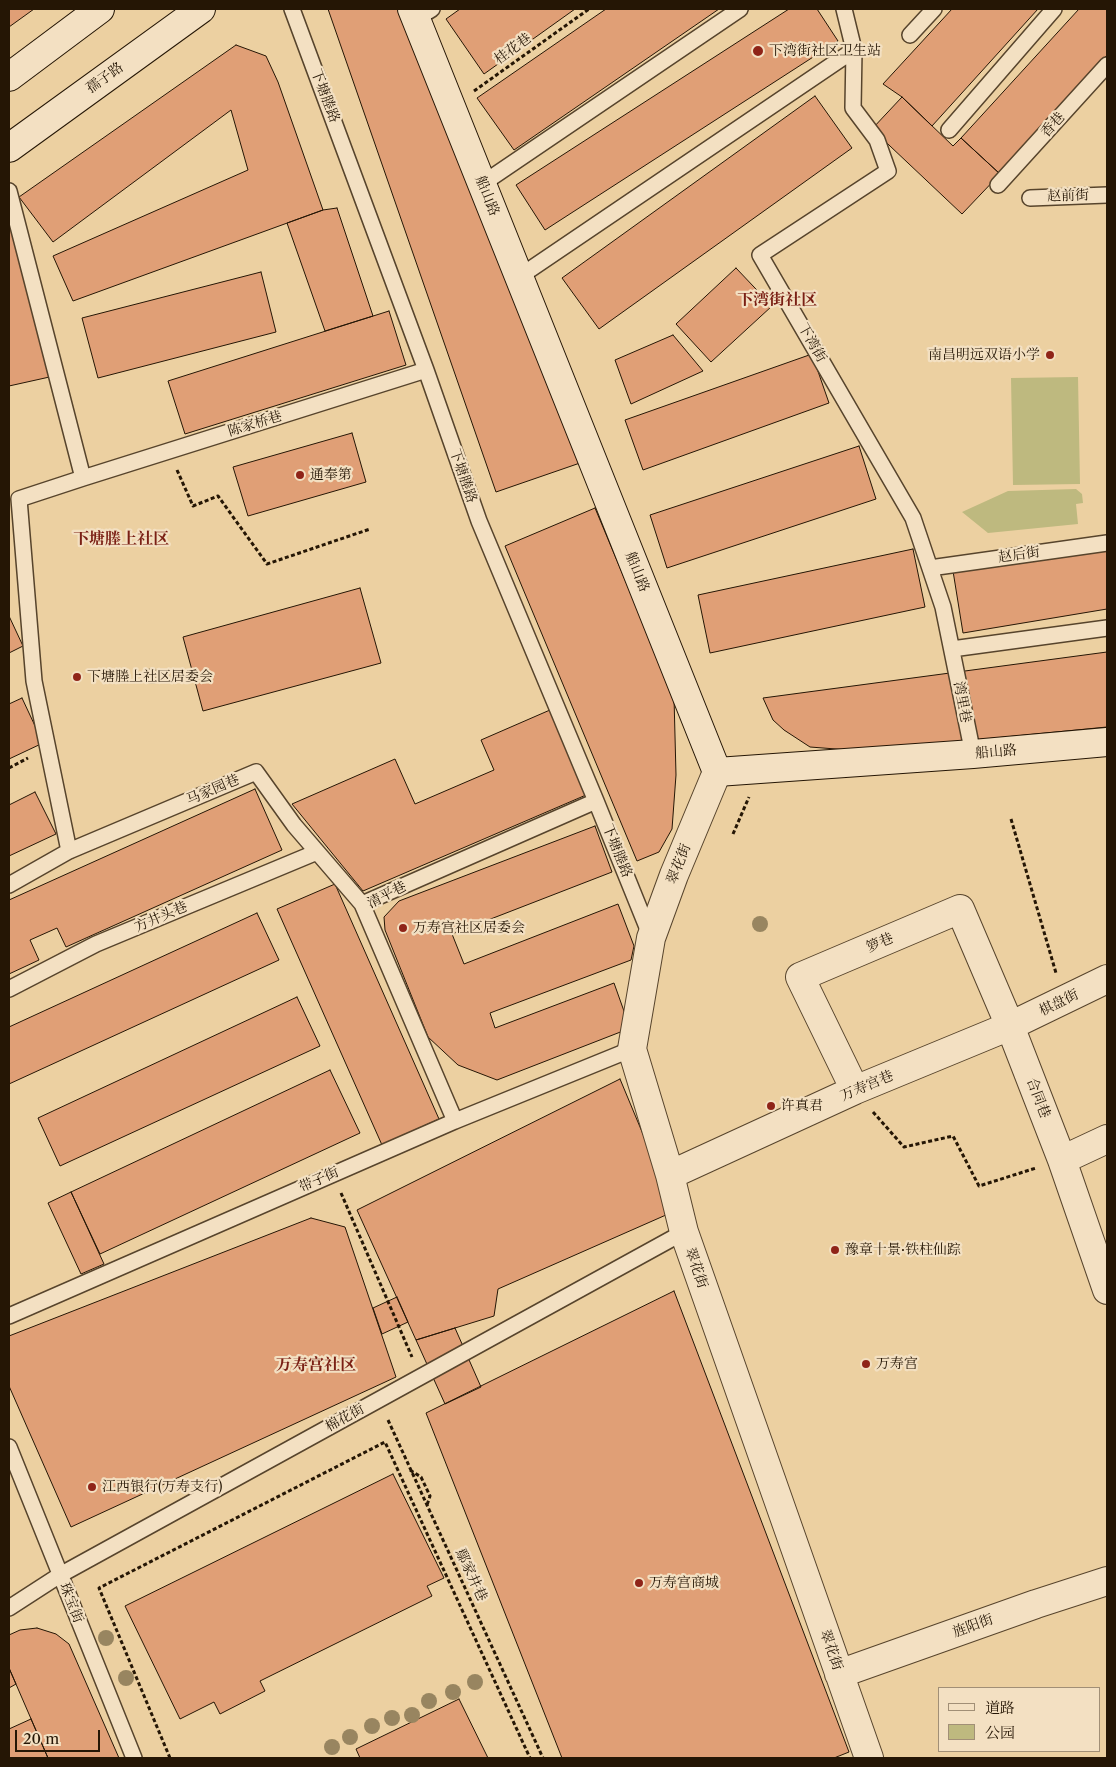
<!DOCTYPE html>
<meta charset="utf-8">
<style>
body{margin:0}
#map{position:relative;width:1116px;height:1767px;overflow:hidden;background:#ecd0a1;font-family:"Libre Caslon Text","Noto Serif SC",serif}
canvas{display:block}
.frame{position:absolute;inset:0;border:10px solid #251605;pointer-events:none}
.legend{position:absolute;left:938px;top:1687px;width:162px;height:65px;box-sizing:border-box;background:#f3e0c2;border:1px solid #a18f76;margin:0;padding:6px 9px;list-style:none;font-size:15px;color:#251605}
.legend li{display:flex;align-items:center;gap:10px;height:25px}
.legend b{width:25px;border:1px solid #a18f76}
.scale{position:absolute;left:15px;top:1730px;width:85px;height:22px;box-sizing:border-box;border:2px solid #251605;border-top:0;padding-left:6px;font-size:15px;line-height:18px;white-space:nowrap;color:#251605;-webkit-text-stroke:4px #f3e0c2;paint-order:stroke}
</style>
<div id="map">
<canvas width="1116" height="1767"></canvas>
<div class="frame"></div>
<ul class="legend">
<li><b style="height:6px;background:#f3e0c2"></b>道路</li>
<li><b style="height:14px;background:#beb97f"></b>公园</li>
</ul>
<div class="scale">20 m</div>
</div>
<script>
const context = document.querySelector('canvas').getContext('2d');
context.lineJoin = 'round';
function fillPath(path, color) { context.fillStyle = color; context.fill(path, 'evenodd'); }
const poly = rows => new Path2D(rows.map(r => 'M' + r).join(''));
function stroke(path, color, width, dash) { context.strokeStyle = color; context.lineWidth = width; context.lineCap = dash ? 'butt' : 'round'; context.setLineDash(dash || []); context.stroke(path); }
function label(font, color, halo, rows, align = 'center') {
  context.font = font + ' "Libre Caslon Text","Noto Serif SC",serif'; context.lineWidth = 4.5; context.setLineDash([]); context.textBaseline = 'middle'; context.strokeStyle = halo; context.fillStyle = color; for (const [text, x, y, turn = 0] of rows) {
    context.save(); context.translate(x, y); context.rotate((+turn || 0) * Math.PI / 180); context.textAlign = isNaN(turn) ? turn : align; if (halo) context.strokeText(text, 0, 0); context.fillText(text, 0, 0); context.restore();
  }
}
fillPath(poly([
 [1078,377,1080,484,1013,485,1011,378],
 [1076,489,1082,494,1083,503,1076,504,1078,524,988,533,962,512,1008,491]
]), '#beb97f');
const building = poly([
 [9,9,34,9,9,27,9,9],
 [328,9,400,9,580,463,496,492,328,9],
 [460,9,575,9,484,74,446,19,460,9],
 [606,9,719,9,514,150,477,98,606,9],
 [789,9,817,9,838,41,545,230,516,185,789,9],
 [952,9,1038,9,932,126,902,97,883,84,952,9],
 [1079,9,1107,9,1107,55,1000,174,961,138,1079,9],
 [236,45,266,56,278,82,323,210,73,301,53,256,248,170,231,110,53,242,19,197,236,45],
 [815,96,852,148,599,329,562,278,815,96],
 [902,97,953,146,961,138,1000,174,962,214,872,129,902,97],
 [337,208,373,316,325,331,287,223,323,210,337,208],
 [17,220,54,376,9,386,9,222,17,220],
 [736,268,772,306,711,362,676,324,736,268],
 [261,272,276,332,98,378,82,318,261,272],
 [389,311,406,365,185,434,168,381,389,311],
 [673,335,703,371,631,404,615,360,673,335],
 [812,354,829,403,643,470,625,420,812,354],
 [352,433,366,482,248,516,233,467,352,433],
 [859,446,876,499,667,568,650,515,859,446],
 [595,508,674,697,676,775,672,829,659,852,637,861,505,546,595,508],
 [1107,546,1107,609,963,633,953,571,1107,546],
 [913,549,925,607,710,653,698,595,913,549],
 [360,588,381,663,203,711,183,637,360,588],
 [9,616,23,646,9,653,9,616],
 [1107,652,1107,727,862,751,810,747,784,730,773,720,763,698,1107,652],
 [22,698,43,743,9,759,9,704,22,698],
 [550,710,586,795,363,891,292,804,395,759,415,804,494,770,481,740,550,710],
 [255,789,282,850,66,947,57,928,30,940,39,960,9,974,9,900,255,789],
 [35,792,56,834,9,856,9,805,35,792],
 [595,826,612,872,452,934,464,964,618,904,634,946,631,960,490,1013,495,1028,614,983,625,1014,623,1031,497,1080,458,1065,428,1037,385,930,384,917,399,901,595,826],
 [335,884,439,1119,382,1145,277,909,335,884],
 [257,913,279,960,9,1084,9,1027,257,913],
 [297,997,320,1046,60,1166,38,1118,297,997],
 [330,1070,360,1133,100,1254,71,1192,330,1070],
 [620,1079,675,1211,498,1289,494,1316,416,1340,357,1210,620,1079],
 [71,1192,104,1264,81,1274,48,1203,71,1192],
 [311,1218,345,1227,396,1377,71,1527,9,1386,9,1336,311,1218],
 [674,1291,849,1752,834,1758,562,1758,426,1413,674,1291],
 [397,1297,408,1322,382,1334,373,1308,397,1297],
 [455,1328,481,1387,445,1404,416,1340,455,1328],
 [393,1474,444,1578,427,1586,432,1596,260,1681,265,1691,220,1714,214,1702,180,1719,125,1606,393,1474],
 [37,1628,56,1634,69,1644,119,1758,48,1758,9,1668,9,1635,20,1630,37,1628],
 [9,1668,16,1684,9,1688,9,1668],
 [459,1699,488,1758,360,1758,356,1749,459,1699],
 [31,1719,48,1758,9,1758,9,1729,31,1719]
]);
fillPath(building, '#e09f76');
stroke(building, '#251605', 1);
const lane = poly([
 [292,9,426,370,479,521,596,801,651,937],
 [844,9,854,50,853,108,877,140,888,171,760,255,913,518,943,607,973,754],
 [416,19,432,9],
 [910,35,934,9],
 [949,130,1054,9],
 [482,184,740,9],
 [998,185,1107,65],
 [9,191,83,478],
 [1030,198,1107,195],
 [519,277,854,50],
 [930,568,1107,543],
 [952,649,1107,628],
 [69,851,34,681,19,499,83,478,426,370],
 [9,885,69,851,256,772,294,825,362,904,455,1121],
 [362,904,596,801],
 [9,989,96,944,317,852],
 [9,1316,455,1121,632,1049],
 [9,1447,134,1758],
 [9,1608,60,1575,684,1232]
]);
const street = poly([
 [717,772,674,875,651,938,632,1049,670,1175,684,1232,869,1758],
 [855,1090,800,977,960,909,1010,1026,1062,1160,1107,1290],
 [1062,1160,1107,1139],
 [670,1175,855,1090,1010,1026,1107,979],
 [839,1674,1036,1604,1107,1581]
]);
const secondary = poly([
 [412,9,717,772,973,754,1107,742],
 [9,77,100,9],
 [9,148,201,9]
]);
stroke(lane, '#57442c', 18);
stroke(street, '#57442c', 30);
stroke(secondary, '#251605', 30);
stroke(poly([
 [474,91,589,9],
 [177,470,193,506,218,496,267,564,370,529],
 [9,768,28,758],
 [1011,819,1056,973],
 [733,834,749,797],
 [873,1112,904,1147,953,1136,979,1186,1036,1168],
 [341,1193,412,1357],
 [388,1420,543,1758],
 [410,1470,421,1477,430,1496,427,1505],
 [170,1758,99,1588,385,1442,530,1758]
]), '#251605', 3, [4, 2.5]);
stroke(lane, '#f3e0c2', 15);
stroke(street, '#f3e0c2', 28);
stroke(secondary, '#f3e0c2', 28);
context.fillStyle = '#988560';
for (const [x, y] of [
 [152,676],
 [760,924],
 [106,1638],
 [126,1678],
 [475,1682],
 [453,1692],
 [429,1701],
 [412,1715],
 [392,1718],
 [372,1726],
 [350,1737],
 [332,1747]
]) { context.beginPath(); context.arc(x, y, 8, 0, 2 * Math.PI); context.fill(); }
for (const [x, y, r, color] of [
 [758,51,6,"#8f2418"],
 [1050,355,5,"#8f2418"],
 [300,475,5,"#8f2418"],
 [77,677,5,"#8f2418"],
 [403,928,5,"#8f2418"],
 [771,1106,5,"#8f2418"],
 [835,1250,5,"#8f2418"],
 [866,1364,5,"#8f2418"],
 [92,1487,5,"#8f2418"],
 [639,1583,5,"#8f2418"]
]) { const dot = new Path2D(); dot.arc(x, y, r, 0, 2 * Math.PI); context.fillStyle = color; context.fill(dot); stroke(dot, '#f3e0c2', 2); }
label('14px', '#251605', '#f3e0c2', [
 ["桂花巷",513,49,-36],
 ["孺子路",105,78,-36],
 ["下塘塍路",325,96,69],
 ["香巷",1053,125,-48],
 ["船山路",487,196,68],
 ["赵前街",1068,196,-2],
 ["下湾街",812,343,60],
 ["陈家桥巷",255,424,-17],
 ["下塘塍路",463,476,71],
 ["赵后街",1019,555,-8],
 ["船山路",637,572,68],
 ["湾里巷",962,702,79],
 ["船山路",996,752,-5],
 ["马家园巷",213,790,-23],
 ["下塘塍路",617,851,68],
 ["翠花街",679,864,-68],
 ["清平巷",387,895,-27],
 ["方井头巷",161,917,-23],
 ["箩巷",880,943,-23],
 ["棋盘街",1059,1003,-26],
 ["万寿宫巷",867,1086,-23],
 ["合同巷",1038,1098,69],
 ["带子街",319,1180,-24],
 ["翠花街",696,1268,71],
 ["棉花街",345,1418,-29],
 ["鄢家井巷",471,1575,65],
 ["珠宝街",71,1603,68],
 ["旌阳街",973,1626,-20],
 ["翠花街",831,1650,71]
]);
label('14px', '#251605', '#f3e0c2', [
 ["下湾街社区卫生站",769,51],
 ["南昌明远双语小学",1040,355,"right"],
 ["通奉第",310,475],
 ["下塘塍上社区居委会",87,677],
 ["万寿宫社区居委会",413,928],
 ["许真君",781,1106],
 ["豫章十景·铁柱仙踪",845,1250],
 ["万寿宫",876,1364],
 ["江西银行(万寿支行)",102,1487],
 ["万寿宫商城",649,1583]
], 'left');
label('bold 16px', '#7a1f14', '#f3e0c2', [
 ["下湾街社区",777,300],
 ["下塘塍上社区",121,539],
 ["万寿宫社区",316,1365]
]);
</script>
